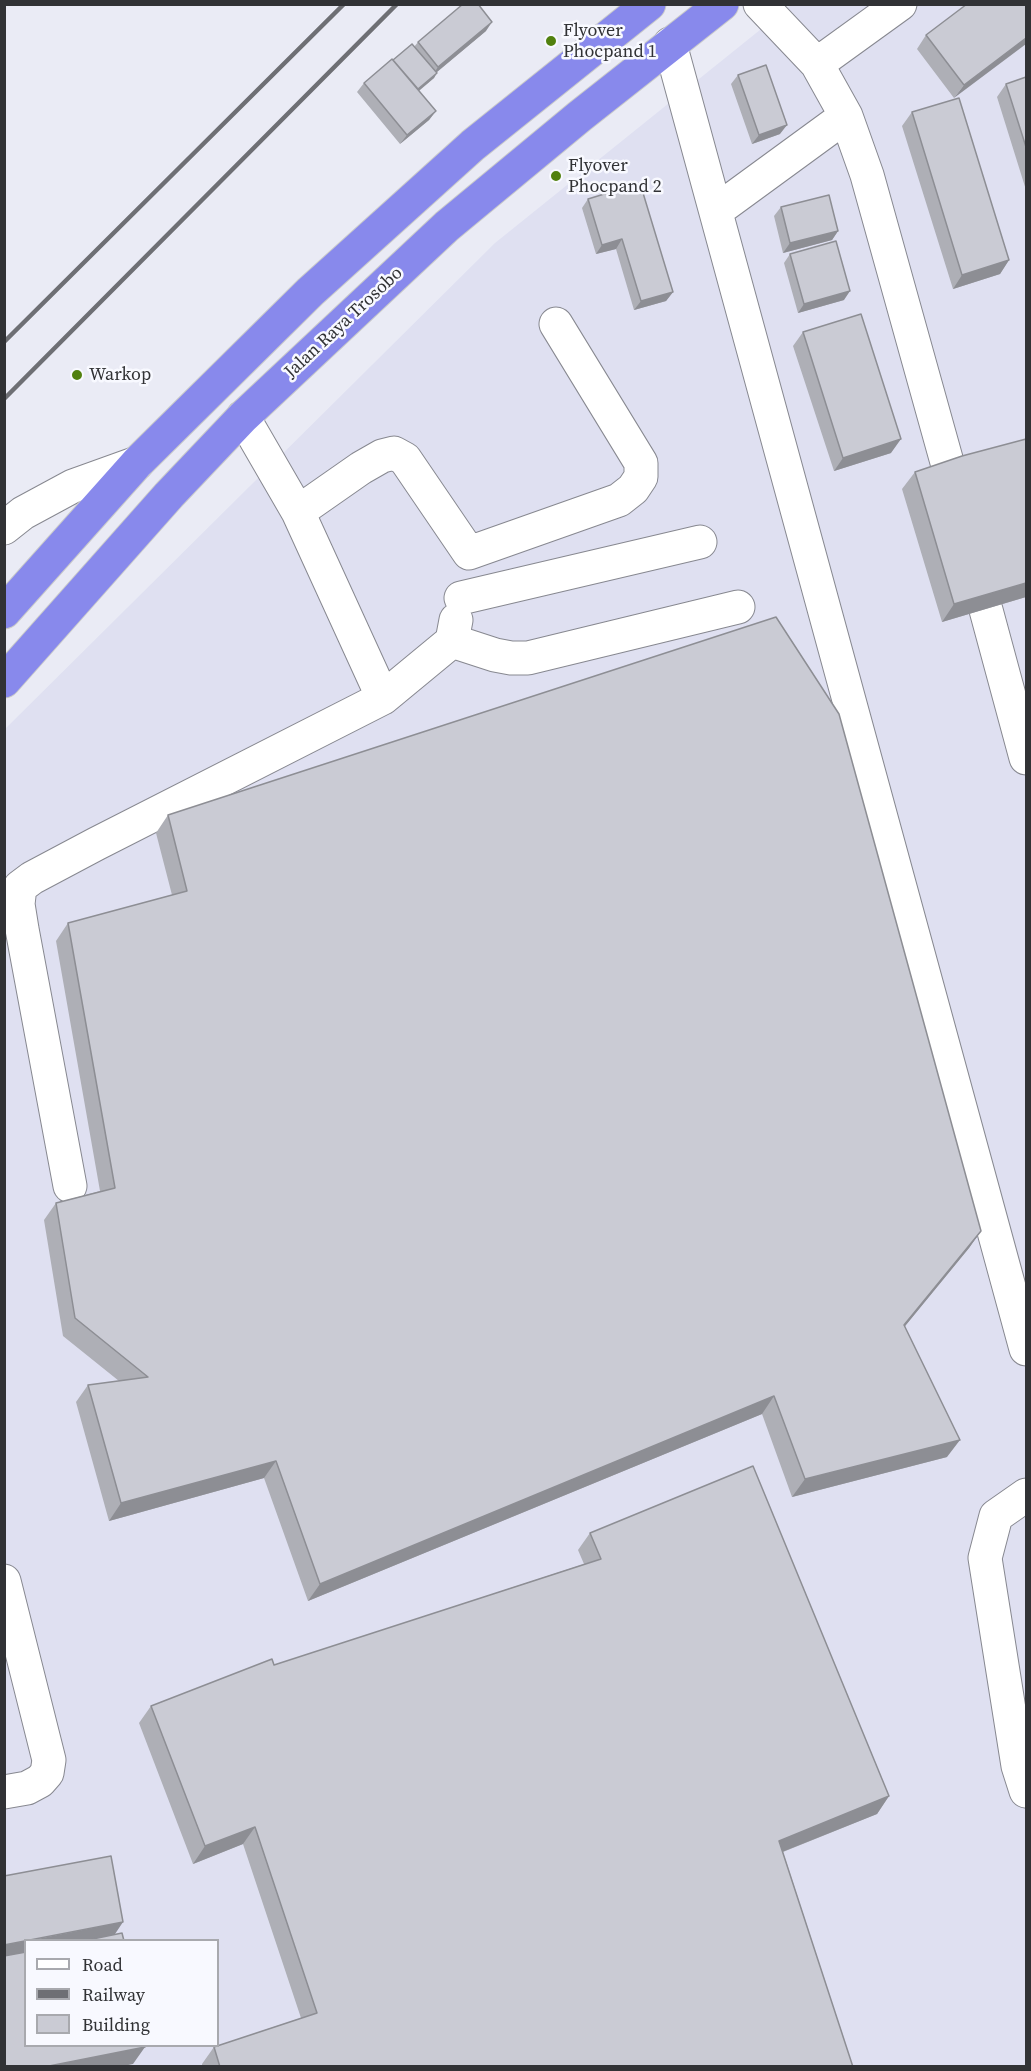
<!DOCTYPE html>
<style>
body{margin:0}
#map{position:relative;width:1031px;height:2071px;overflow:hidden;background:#eaebf5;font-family:"Source Serif 4",serif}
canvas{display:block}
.frame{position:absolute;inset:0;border:6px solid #313235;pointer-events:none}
.legend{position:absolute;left:24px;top:1939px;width:195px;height:108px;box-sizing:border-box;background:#f8f9ff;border:2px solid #a8a9ae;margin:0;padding:8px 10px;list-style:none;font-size:18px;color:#313235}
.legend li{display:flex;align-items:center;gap:12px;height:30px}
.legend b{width:30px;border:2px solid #a8a9ae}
</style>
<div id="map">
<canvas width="1031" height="2071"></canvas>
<div class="frame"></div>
<ul class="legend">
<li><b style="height:8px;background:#fff"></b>Road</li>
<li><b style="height:8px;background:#6e6f74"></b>Railway</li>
<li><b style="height:16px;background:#cacbd4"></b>Building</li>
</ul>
</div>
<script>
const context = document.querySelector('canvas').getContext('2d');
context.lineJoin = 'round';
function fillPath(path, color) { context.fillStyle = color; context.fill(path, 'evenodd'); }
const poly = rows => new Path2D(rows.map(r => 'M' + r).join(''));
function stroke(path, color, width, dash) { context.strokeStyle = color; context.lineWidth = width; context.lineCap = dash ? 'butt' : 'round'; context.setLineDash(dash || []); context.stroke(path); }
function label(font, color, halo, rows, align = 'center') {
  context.font = font + ' "Source Serif 4",serif'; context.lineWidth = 5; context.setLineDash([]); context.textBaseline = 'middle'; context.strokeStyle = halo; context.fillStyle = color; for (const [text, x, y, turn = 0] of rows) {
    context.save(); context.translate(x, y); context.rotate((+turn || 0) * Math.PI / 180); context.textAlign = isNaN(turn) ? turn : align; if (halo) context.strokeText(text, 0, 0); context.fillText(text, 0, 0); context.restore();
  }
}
fillPath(poly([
 [791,5,1026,5,1026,2066,5,2066,5,729,495,243],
 [26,1940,218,1940,218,2046,26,2046]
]), '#dfe0f1');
const minor = poly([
 [760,4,817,64,846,116,867,175,950,473],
 [670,44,1026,1349],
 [817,64,900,4],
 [716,211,846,116],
 [298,512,361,468,382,456,394,453,405,459,469,553,619,500,633,489,641,477,641,463,556,324],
 [4,528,23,513,73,486,137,463],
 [461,598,700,542],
 [986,610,1026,758],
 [452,641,495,655,511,658,528,658,738,607],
 [383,698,452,641,456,620],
 [70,1186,22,929,18,904,20,887,32,878,96,844,383,698,298,512,243,417],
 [1026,1495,996,1516,985,1558,1018,1766,1026,1791],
 [4,1581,49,1760,47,1773,40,1781,27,1788,4,1792]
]);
const highway = poly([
 [4,612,137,463,310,292,473,145,649,4],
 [4,681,169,495,243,417,447,226,580,116,722,4]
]);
stroke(minor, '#878890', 35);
stroke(highway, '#c9caca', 35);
stroke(minor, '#fff', 33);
stroke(highway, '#8889ec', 33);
stroke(poly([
 [4,342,344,4],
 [4,399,397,4]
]), '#6e6f74', 4.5);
fillPath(poly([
 [1026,4,954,98,917,49,926,35],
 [486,31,436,73,434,78,419,91,436,111,429,120,400,144,357,92,364,83,393,60,414,47,418,42],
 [738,75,780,134,752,144,731,84],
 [1026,77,1026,190,997,97,1006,84],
 [912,112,1009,260,1000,274,953,289,902,126],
 [588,199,673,292,666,301,634,310,616,249,596,254,582,208],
 [781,207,838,231,832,240,783,253,774,216],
 [790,254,844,300,798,313,784,263],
 [803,332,891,453,834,471,793,346],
 [1026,439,1026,597,942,622,902,489,915,472],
 [168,815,981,1231,969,1248,905,1326,947,1457,792,1497,762,1414,308,1601,264,1478,109,1521,76,1402,88,1385,119,1381,63,1336,44,1220,56,1203,100,1191,56,941,68,923,172,895,156,833],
 [590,1533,889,1796,877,1814,783,1852,853,2067,202,2067,202,2064,214,2047,301,2018,243,1844,193,1864,139,1723,151,1706,584,1564,578,1550]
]), '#aeafb6');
fillPath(poly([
 [492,22,486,31,432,76,438,67],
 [1026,38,1026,44,954,98,964,85],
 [437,73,434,78,410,98,414,93],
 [436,111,429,120,400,144,407,135],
 [787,125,780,134,752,144,759,135],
 [838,231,832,240,783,253,790,243],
 [622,239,616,249,596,254,602,245],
 [1009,260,1000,274,953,289,962,275],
 [850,291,844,300,798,313,804,304],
 [673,292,666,301,634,310,641,301],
 [901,439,891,453,834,471,843,458],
 [1026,583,1026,597,942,622,954,604],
 [981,1231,969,1248,892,1342,904,1325],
 [774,1396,762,1414,308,1601,320,1584],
 [960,1440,947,1457,792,1497,805,1479],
 [276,1461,264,1478,109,1521,121,1503],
 [889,1796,877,1814,767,1858,779,1841],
 [255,1827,243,1844,193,1864,205,1846],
 [123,1922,111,1940,106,1941,27,1941],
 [26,1941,26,1956,4,1960,4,1945],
 [145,2047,133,2064,119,2067,44,2067]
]), '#8d8e94');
const building = poly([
 [463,4,478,4,492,22,438,67,418,42,463,4],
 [967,4,1026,4,1026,38,964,85,926,35,967,4],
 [412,44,437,73,418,89,393,60,412,44],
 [392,59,436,111,407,135,364,83,392,59],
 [766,65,787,125,759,135,738,75,766,65],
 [1026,77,1026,147,1006,84,1026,77],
 [959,98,1009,260,962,275,912,112,959,98],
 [640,183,673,292,641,301,622,239,602,245,588,199,640,183],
 [829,195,838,231,790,243,781,207,829,195],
 [836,241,850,291,804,304,790,254,836,241],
 [861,314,901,439,843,458,803,332,861,314],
 [1026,439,1026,583,954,604,915,472,962,456,1026,439],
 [776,617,839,714,981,1231,904,1325,960,1440,805,1479,774,1396,320,1584,276,1461,121,1503,88,1385,148,1377,75,1318,56,1203,115,1188,68,923,187,891,168,815,776,617],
 [753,1466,889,1796,779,1841,853,2067,220,2067,214,2047,317,2013,255,1827,205,1846,151,1706,272,1659,274,1665,601,1559,590,1533,753,1466],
 [111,1856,123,1922,4,1945,4,1876,111,1856],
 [122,1933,124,1941,83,1941,122,1933],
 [26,1952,26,2046,145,2046,145,2047,44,2067,4,2067,4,1956,26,1952]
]);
fillPath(building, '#cacbd4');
stroke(building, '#8d8e94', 1.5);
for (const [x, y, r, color] of [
 [551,41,6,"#51800e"],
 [556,176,6,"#51800e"],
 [77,375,6,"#51800e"]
]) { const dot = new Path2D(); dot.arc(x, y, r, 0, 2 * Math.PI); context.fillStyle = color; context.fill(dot); stroke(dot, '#f8f9ff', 2); }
label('18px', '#313235', '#f8f9ff', [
 ["Flyover",563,31],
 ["Phocpand 1",563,52],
 ["Flyover",568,166],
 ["Phocpand 2",568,187],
 ["Warkop",89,375]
], 'left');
label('18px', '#313235', '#f8f9ff', [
 ["Jalan Raya Trosobo",344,323,-43]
]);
</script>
